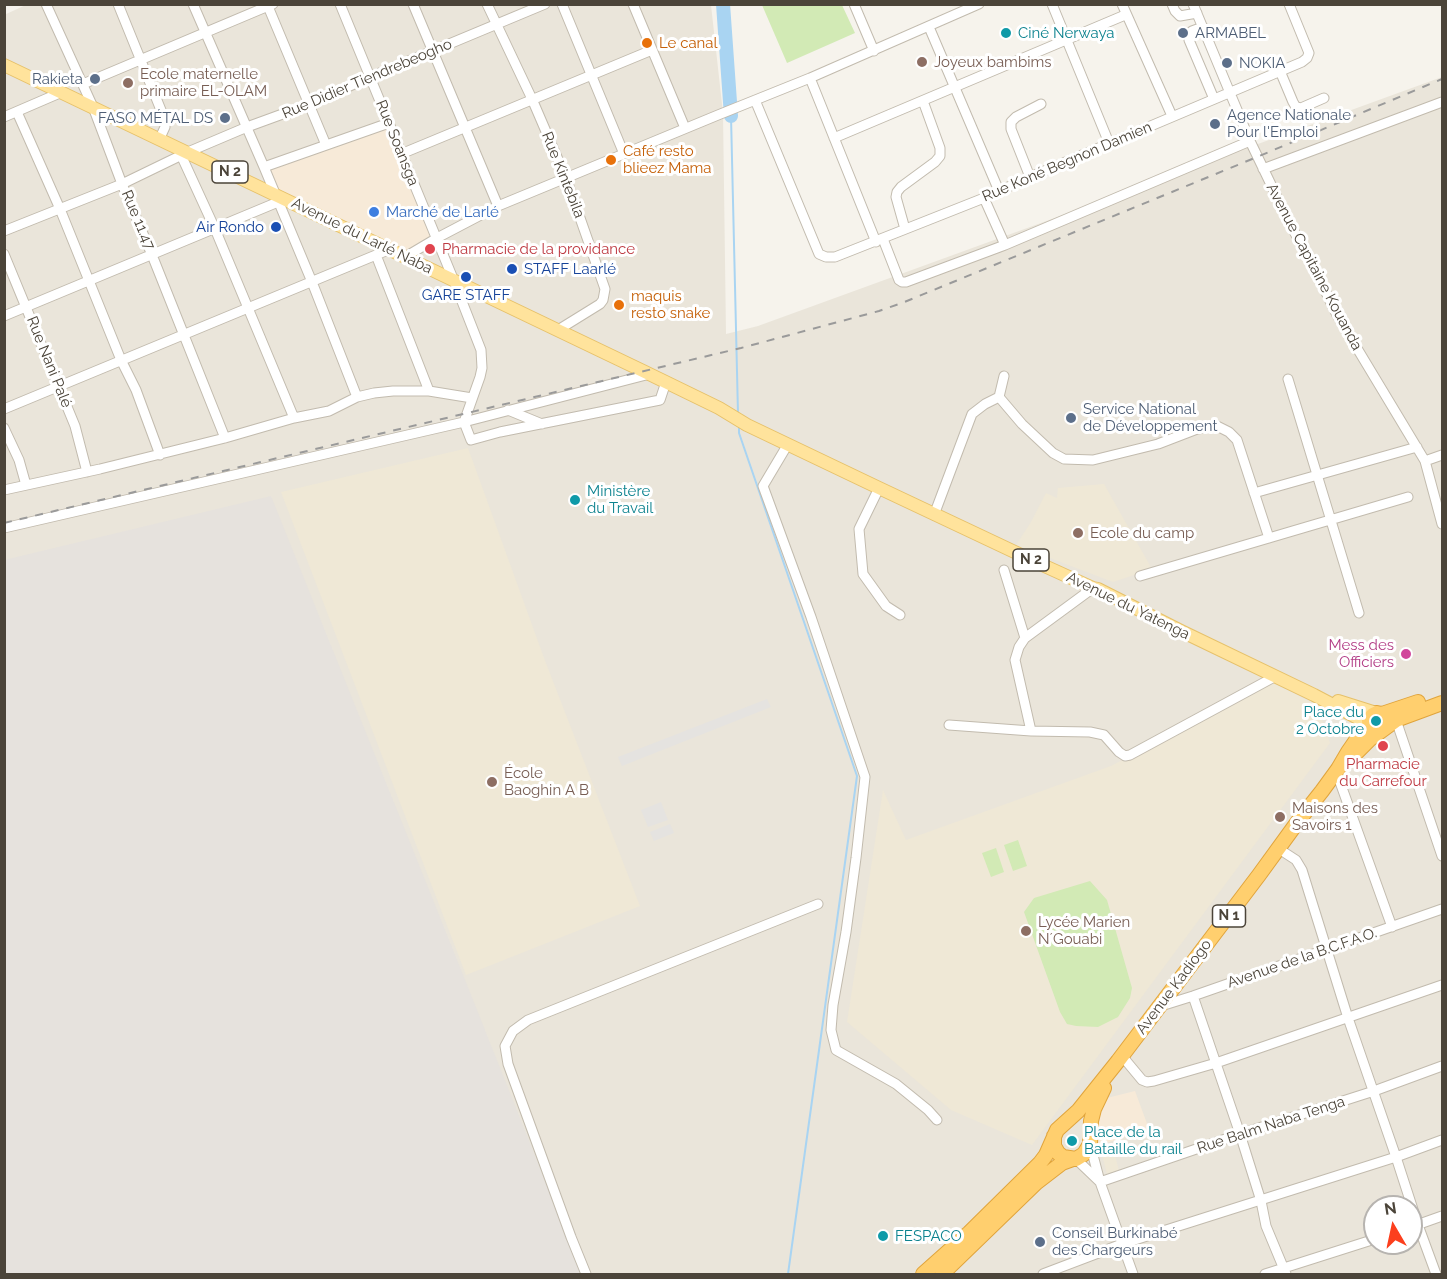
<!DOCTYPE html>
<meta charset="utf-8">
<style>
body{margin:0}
#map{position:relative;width:1447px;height:1279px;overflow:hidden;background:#f6f3ec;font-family:Raleway,sans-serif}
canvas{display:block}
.frame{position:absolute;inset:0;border:6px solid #4b4439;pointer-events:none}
.north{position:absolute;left:1363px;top:1195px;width:60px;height:60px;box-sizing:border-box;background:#fff;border:2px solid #b7b4b0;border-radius:50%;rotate:351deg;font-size:16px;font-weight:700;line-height:24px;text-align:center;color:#4b4439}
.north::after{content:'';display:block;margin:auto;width:21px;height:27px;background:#fc3f1d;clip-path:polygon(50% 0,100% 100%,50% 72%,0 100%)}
</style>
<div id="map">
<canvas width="1447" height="1279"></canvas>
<div class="frame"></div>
<div class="north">N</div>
</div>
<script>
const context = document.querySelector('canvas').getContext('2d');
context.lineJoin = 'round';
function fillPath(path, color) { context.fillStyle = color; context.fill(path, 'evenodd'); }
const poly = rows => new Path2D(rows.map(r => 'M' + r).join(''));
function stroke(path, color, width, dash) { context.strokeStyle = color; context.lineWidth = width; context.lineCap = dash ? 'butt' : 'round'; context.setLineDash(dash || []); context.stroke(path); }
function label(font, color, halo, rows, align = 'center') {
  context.font = font + ' Raleway,sans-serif'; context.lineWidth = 6; context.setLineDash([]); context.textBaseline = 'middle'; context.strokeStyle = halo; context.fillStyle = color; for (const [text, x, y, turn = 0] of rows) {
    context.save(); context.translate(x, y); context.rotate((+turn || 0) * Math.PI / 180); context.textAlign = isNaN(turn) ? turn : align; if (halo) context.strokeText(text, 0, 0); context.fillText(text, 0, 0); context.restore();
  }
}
fillPath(poly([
 [28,4,711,5,723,113,726,334,758,326,1442,77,1442,1274,5,1274,4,15],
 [1375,1207,1411,1207,1411,1243,1375,1243]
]), '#eae5da');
fillPath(poly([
 [387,129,434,236,410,252,274,187,269,167],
 [1135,1091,1149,1129,1097,1146,1096,1131,1098,1120,1101,1109,1107,1098]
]), '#f7ead8');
fillPath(poly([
 [271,496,452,947,582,1274,5,1274,4,560]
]), '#e6e2dd');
fillPath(poly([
 [468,448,544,658,640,906,466,975,281,492],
 [1104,484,1152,569,1113,582,1016,545,1031,522,1046,493,1057,498,1058,488],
 [1271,682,1317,705,1330,743,1032,1145,951,1110,847,1022,883,790,906,840,1111,766],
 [1113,1147,1119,1171,1107,1174,1101,1151]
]), '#efe8d6');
fillPath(poly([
 [762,5,842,5,855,33,787,63],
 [1018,840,1027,866,1013,871,1004,845],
 [996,848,1004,872,991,877,982,853],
 [1090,881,1107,900,1132,988,1130,998,1118,1017,1098,1027,1076,1026,1067,1024,1060,1012,1024,912,1034,898]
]), '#d2eab5');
fillPath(poly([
 [767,699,771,707,622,766,618,757],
 [661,802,668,820,648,827,641,810],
 [670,824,674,833,654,841,650,832]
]), '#e5e3e0');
stroke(poly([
 [731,116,738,414],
 [739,426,739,433,857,776,788,1274]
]), '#a9d4f2', 2);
stroke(poly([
 [723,4,731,116]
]), '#a9d4f2', 14);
const minor = poly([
 [46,4,93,107,122,184,152,255,225,438],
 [118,4,165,120,165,127,160,138],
 [193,4,264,167,312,282,357,397],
 [267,4,326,145],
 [340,4,454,281,481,350,482,368,480,377,464,422,471,440,500,432,660,400,666,382],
 [413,4,498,206],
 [487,4,532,99,566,178,605,289,603,300,600,304,558,330],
 [562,4,624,154],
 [633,4,685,128],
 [854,4,874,51],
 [1052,4,1109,143],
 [1122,4,1172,116],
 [1172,4,1175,11,1180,16,1197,13],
 [1193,4,1250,141,1289,222,1317,274,1337,315,1425,461,1442,524],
 [929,27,999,191],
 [1203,27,1192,31,1189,34,1189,40,1214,99],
 [1280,71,1293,102,1296,107,1301,108,1324,98],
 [810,78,876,242],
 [83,84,273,4],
 [755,100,819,254,826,257,835,257,984,198,1030,177,1302,62,1307,58,1309,53,1289,4],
 [17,112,60,209,121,360,136,390,160,455],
 [4,117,62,92],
 [834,138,1125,15],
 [401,154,652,50],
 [181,155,215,229,294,418],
 [264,167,389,123],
 [1263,169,1442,102],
 [1030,177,1011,129,1011,122,1016,117,1041,104],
 [984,198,1005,245],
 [905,229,896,197,897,192,901,187,935,162,940,156,940,148,923,101],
 [4,231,122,184,188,152,247,127,310,104,370,77,545,4],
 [883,239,899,280,902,282,906,282,1005,245,1250,141],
 [4,254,75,426,87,472],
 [376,255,429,391],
 [405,257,437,238,498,206,718,115,810,78,979,4],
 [4,316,278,202],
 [1004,376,999,397,1022,424,1053,453,1064,459,1093,460,1158,444,1197,429,1217,426,1229,432,1237,440,1269,538],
 [1288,379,1359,613],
 [4,409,388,250],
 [508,410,542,424],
 [4,428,19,460,26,485],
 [788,444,763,486,811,617,865,777,856,858,846,932,833,1005,831,1030,836,1050,896,1084,928,1110,937,1120],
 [1425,461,1442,455],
 [879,488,859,529,863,574,886,606,900,615],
 [4,490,100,469,225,438,294,418,329,411,357,397,374,393,393,391,429,391,472,398],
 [1254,493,1417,447],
 [934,515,972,414,985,404,999,397],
 [4,528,464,422,650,374],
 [1004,570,1025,638],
 [1140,576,1408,497],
 [1396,720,1442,856],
 [949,725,1031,731,1090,732,1104,735,1119,752,1125,756,1130,755,1276,676],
 [1031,731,1015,660,1019,647,1025,638,1093,588],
 [1336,771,1392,927],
 [1279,849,1296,860,1302,870,1348,1018,1396,1157,1418,1225,1436,1274],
 [1193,996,1240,1134,1261,1201,1266,1226,1286,1274],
 [1161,1006,1193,996,1442,909],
 [1122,1056,1142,1080,1147,1082,1154,1081,1216,1063,1442,985],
 [1090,1144,1100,1182,1133,1274],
 [1076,1159,1100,1182],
 [1100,1182,1240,1134,1374,1091,1442,1066],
 [1411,1227,1442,1216],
 [586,1274,571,1237,508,1064,505,1046,513,1031,528,1020,818,904],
 [1043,1274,1122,1244,1396,1157,1442,1140],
 [1265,1274,1375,1239]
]);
const major = poly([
 [4,65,643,371,719,408,747,425,879,488,1038,563,1093,588,1098,589,1181,631,1314,695,1369,724],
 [1338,701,1376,713]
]);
const highway = poly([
 [1375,731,1371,729,1369,724,1369,719,1373,715,1377,713,1382,714,1418,702],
 [1353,756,1370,739,1396,720,1442,703],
 [1054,1136,1054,1146,1058,1153,1063,1157,1076,1159,1084,1154,1090,1144,1091,1121,1094,1109,1104,1088],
 [923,1274,969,1233,1040,1163,1046,1155,1057,1130,1078,1111,1118,1061,1259,875,1299,820,1322,791,1338,769,1348,752,1357,739,1369,726],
 [942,1274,1036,1183,1062,1163,1073,1159]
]);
stroke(minor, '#c2bbae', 11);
stroke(major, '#e6c16a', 14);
stroke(highway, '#e0a43c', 16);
stroke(minor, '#fff', 9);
stroke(major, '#ffe39c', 12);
stroke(highway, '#ffcf6e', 14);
stroke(poly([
 [4,523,741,348,879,311,902,303,1257,157,1442,79]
]), '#9a9a9a', 2, [8, 8]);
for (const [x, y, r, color] of [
 [1006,33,6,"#0f9aa8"],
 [1183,33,6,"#5c6f8a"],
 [647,43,6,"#e8710a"],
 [922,62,6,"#8d6e63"],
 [1227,63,6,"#5c6f8a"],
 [95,79,6,"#5c6f8a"],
 [128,83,6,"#8d6e63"],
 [225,118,6,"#5c6f8a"],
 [1215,124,6,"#5c6f8a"],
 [611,160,6,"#e8710a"],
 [374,212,6,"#3f7fe0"],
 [276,227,6,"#1a4fb4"],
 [430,249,6,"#e0444e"],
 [512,269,6,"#1a4fb4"],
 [466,277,6,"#1a4fb4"],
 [619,305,6,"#e8710a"],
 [1071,418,6,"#5c6f8a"],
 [575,500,6,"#0f9aa8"],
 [1078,533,6,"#8d6e63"],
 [1406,654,6,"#d1479c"],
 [1376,721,6,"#0f9aa8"],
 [1383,746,6,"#e0444e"],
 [492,782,6,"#8d6e63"],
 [1280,817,6,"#8d6e63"],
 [1026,931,6,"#8d6e63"],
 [1072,1141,6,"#0f9aa8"],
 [883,1236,6,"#0f9aa8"],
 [1040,1242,6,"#5c6f8a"]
]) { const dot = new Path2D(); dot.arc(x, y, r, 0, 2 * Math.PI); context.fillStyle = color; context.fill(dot); stroke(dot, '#fff', 2); }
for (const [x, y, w] of [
 [230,172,36],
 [1031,560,36],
 [1229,916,33]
]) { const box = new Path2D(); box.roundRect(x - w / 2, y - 11, w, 22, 4.5); context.fillStyle = '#fff'; context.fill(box); stroke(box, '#4b4439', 1.5); }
label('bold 14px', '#4b4439', null, [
 ["N 2",230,172],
 ["N 2",1031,560],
 ["N 1",1229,916]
]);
label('15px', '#0d838f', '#fff', [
 ["Ciné Nerwaya",1018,33],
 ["Ministère",587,491],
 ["du Travail",587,508],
 ["Place du",1364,712,"right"],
 ["2 Octobre",1364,729,"right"],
 ["Place de la",1084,1132],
 ["Bataille du rail",1084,1149],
 ["FESPACO",895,1236]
], 'left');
label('15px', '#4e5e75', '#fff', [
 ["ARMABEL",1195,33],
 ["NOKIA",1239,63],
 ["Rakieta",83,79,"right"],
 ["Agence Nationale",1227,115],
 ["Pour l'Emploi",1227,132],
 ["FASO MÉTAL DS",213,118,"right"],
 ["Service National",1083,409],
 ["de Développement",1083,426],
 ["Conseil Burkinabé",1052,1233],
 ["des Chargeurs",1052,1250]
], 'left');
label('15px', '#c56008', '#fff', [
 ["Le canal",659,43],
 ["Café resto",623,151],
 ["blieez Mama",623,168],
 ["maquis",631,296],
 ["resto snake",631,313]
], 'left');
label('15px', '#785e54', '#fff', [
 ["Joyeux bambims",934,62],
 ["Ecole maternelle",140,74],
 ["primaire EL-OLAM",140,91],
 ["Ecole du camp",1090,533],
 ["École",504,773],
 ["Baoghin A B",504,790],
 ["Maisons des",1292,808],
 ["Savoirs 1",1292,825],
 ["Lycée Marien",1038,922],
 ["N´Gouabi",1038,939]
], 'left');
label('15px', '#4b4439', '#fff', [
 ["Rue Didier Tiendrebeogho",367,79,-23],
 ["Rue Soansga",397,143,68],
 ["Rue Koné Begnon Damien",1067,162,-23],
 ["Rue Kintebila",563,175,68],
 ["Rue 11.47",138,220,67],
 ["Avenue du Larlé Naba",362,236,26],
 ["Avenue Capitaine Kouanda",1314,267,62],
 ["Rue Nani Palé",49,362,68],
 ["Avenue du Yatenga",1128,606,26],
 ["Avenue de la B.C.F.A.O.",1302,958,-19],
 ["Avenue Kadiogo",1174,987,-53],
 ["Rue Balm Naba Tenga",1271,1125,-18]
]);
label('15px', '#366cbe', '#fff', [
 ["Marché de Larlé",386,212]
], 'left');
label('15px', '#164399', '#fff', [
 ["Air Rondo",264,227],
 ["STAFF Laarlé",524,269,"left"],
 ["GARE STAFF",466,295,"center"]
], 'right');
label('15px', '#be3a42', '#fff', [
 ["Pharmacie de la providance",442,249],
 ["Pharmacie",1383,764,"center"],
 ["du Carrefour",1383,781,"center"]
], 'left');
label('15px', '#b23c85', '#fff', [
 ["Mess des",1394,645],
 ["Officiers",1394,662]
], 'right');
</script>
